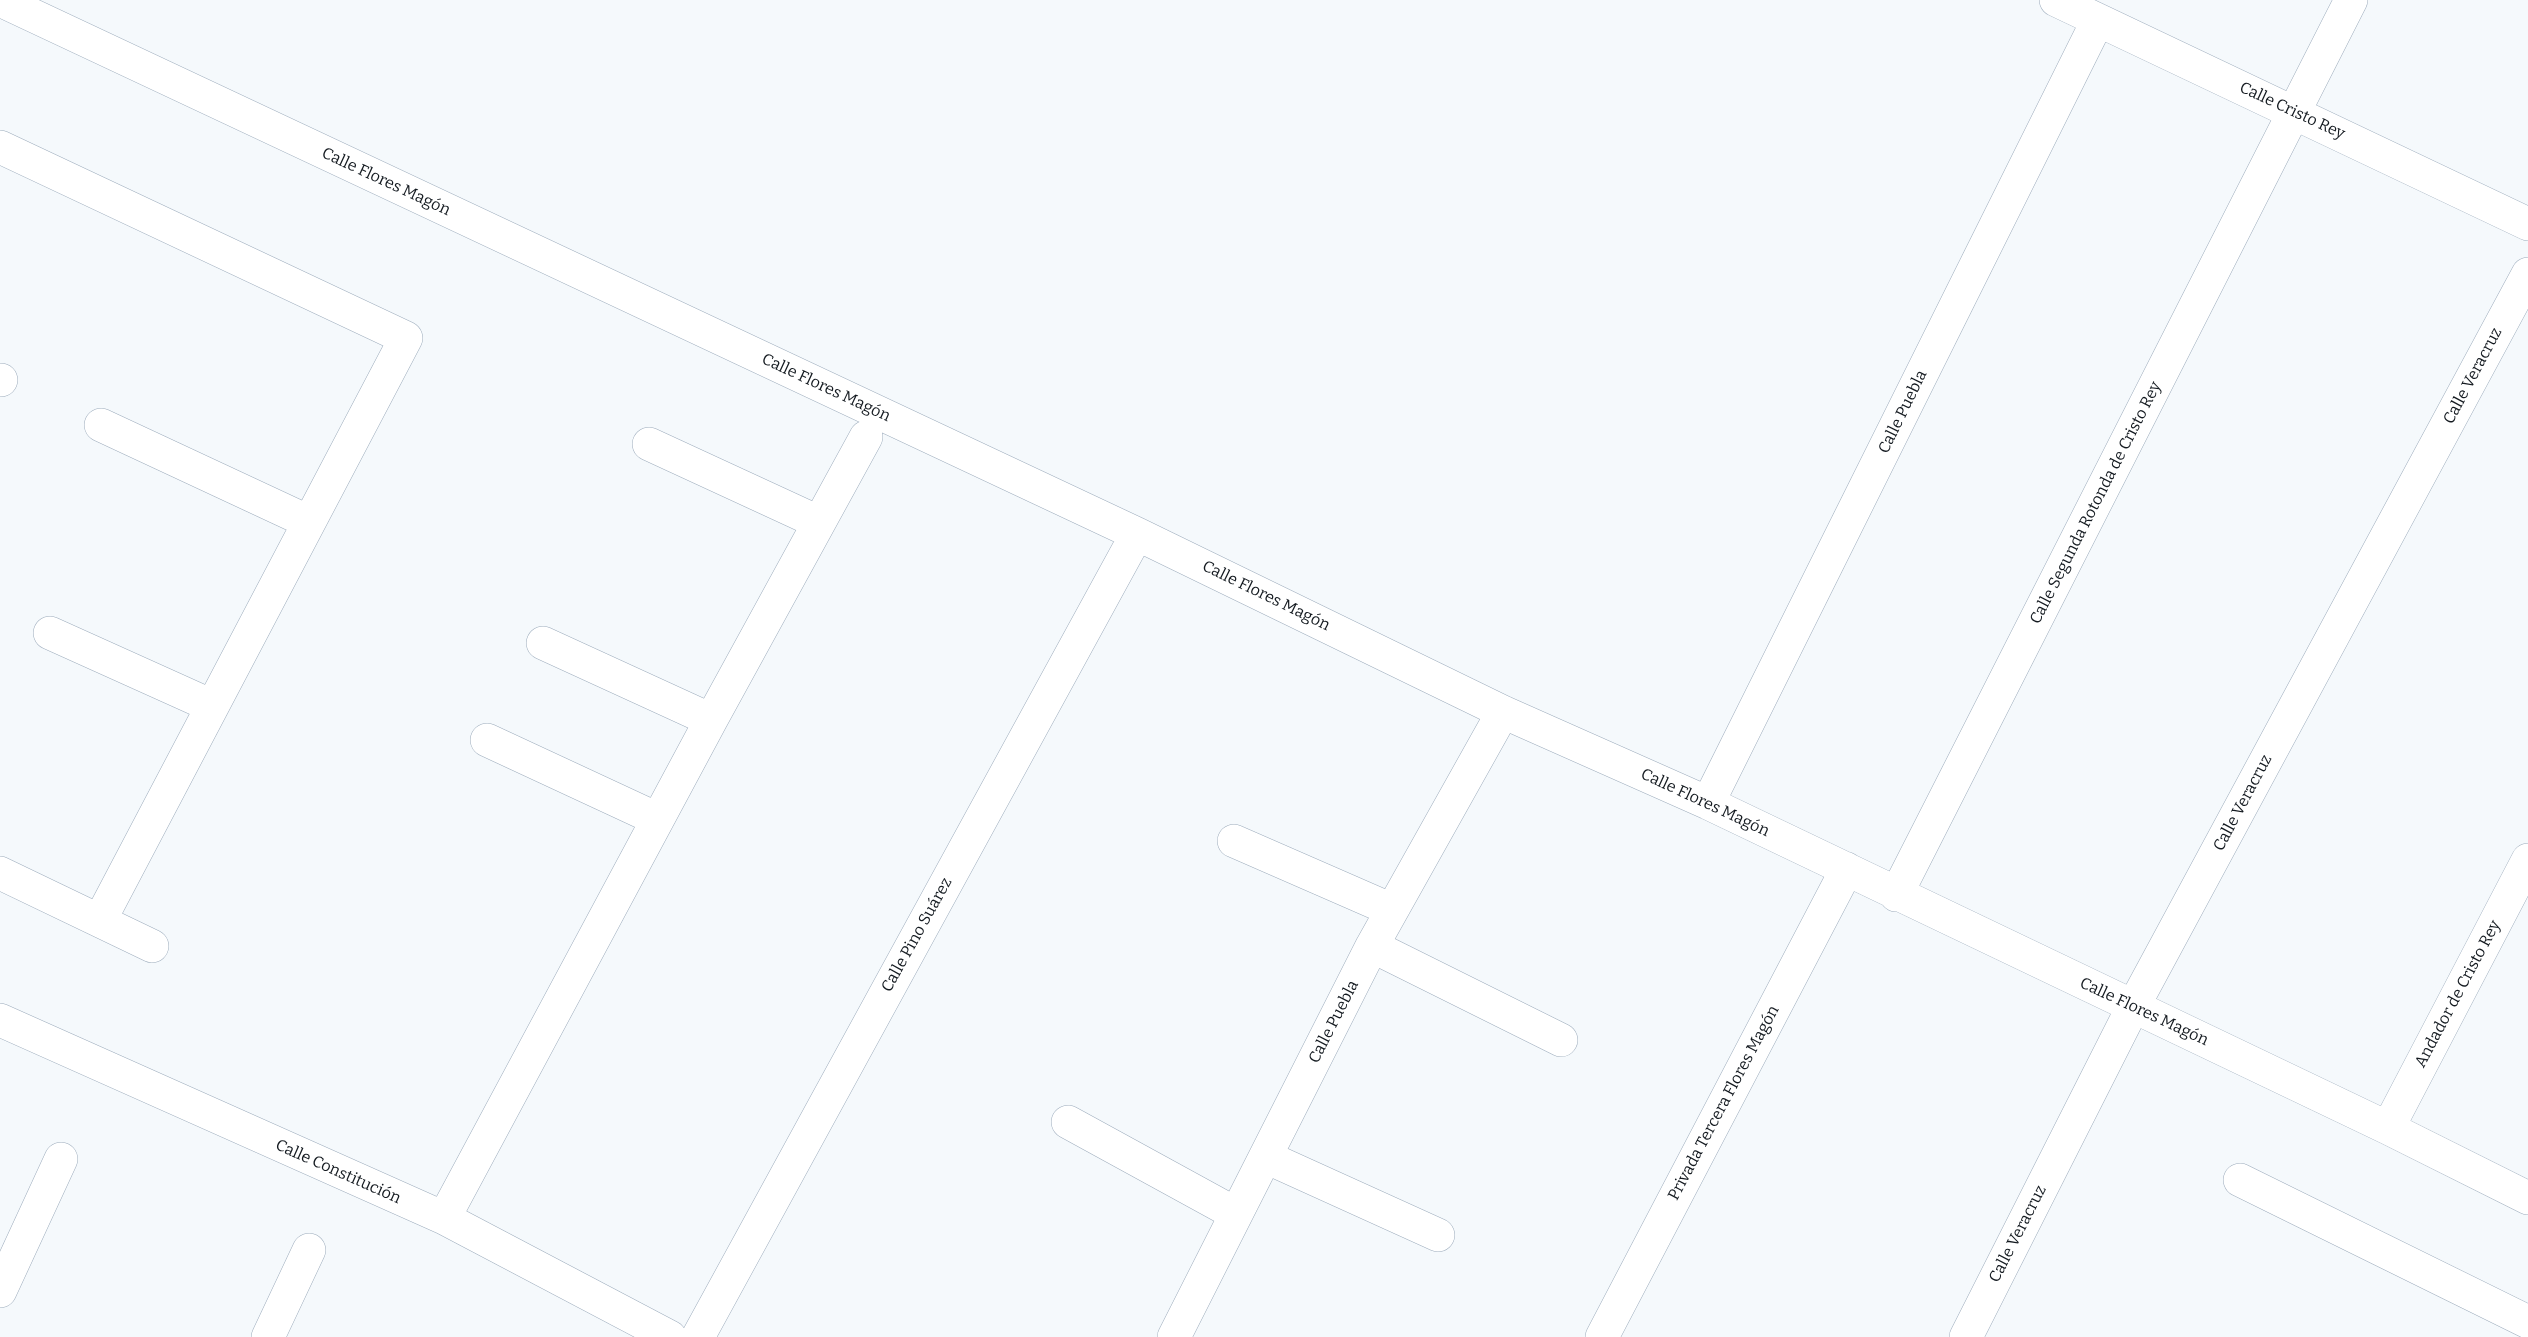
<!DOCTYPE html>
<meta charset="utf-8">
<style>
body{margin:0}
canvas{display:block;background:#f5f9fc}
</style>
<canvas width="2528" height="1337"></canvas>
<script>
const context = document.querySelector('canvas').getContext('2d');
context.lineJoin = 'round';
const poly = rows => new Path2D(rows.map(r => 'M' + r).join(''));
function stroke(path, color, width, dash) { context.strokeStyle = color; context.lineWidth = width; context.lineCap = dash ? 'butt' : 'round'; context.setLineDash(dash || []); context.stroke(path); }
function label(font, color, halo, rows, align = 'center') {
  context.font = font + ' Bitter,serif'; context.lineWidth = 4.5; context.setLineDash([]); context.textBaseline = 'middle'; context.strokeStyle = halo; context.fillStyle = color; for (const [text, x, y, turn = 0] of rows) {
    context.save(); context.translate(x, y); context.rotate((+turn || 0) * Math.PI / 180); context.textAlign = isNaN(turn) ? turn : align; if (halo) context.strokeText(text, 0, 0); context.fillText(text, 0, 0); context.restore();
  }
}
const minor = poly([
 [0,0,1137,534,1503,712,1708,803,2388,1128,2528,1198],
 [2056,0,2528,224],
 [0,147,406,338,100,920],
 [0,380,1,380],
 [101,425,309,522],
 [649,444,818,522],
 [50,633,212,706],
 [543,643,711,720],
 [487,740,657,819],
 [1708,803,2098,20],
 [1234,841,1392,910],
 [0,873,152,946],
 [1896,895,2351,0],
 [1372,946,1561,1040],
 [0,1020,444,1218,670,1337],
 [1068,1122,1236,1214],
 [2388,1128,2528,860],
 [1266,1157,1438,1235],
 [2240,1180,2528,1322],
 [444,1218,711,720,866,437],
 [0,1291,61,1159],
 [268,1337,309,1250],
 [698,1337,1137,534],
 [1174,1337,1372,946,1503,712],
 [1602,1337,1847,869],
 [1966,1337,2133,1007,2528,274]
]);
stroke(minor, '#9eadbd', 34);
stroke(minor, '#fff', 33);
label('16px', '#141a20', '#fff', [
 ["Calle Cristo Rey",2292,111,25],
 ["Calle Flores Magón",386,182,25],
 ["Calle Veracruz",2473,376,-62],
 ["Calle Flores Magón",826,388,25],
 ["Calle Puebla",1903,412,-64],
 ["Calle Segunda Rotonda de Cristo Rey",2096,503,-63],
 ["Calle Flores Magón",1266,596,26],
 ["Calle Flores Magón",1705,803,25],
 ["Calle Veracruz",2243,803,-62],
 ["Calle Pino Suárez",917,935,-61],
 ["Andador de Cristo Rey",2458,994,-62],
 ["Calle Flores Magón",2144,1012,25],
 ["Calle Puebla",1334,1022,-63],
 ["Privada Tercera Flores Magón",1724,1103,-62],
 ["Calle Constitución",338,1172,24],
 ["Calle Veracruz",2018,1234,-63]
]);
</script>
